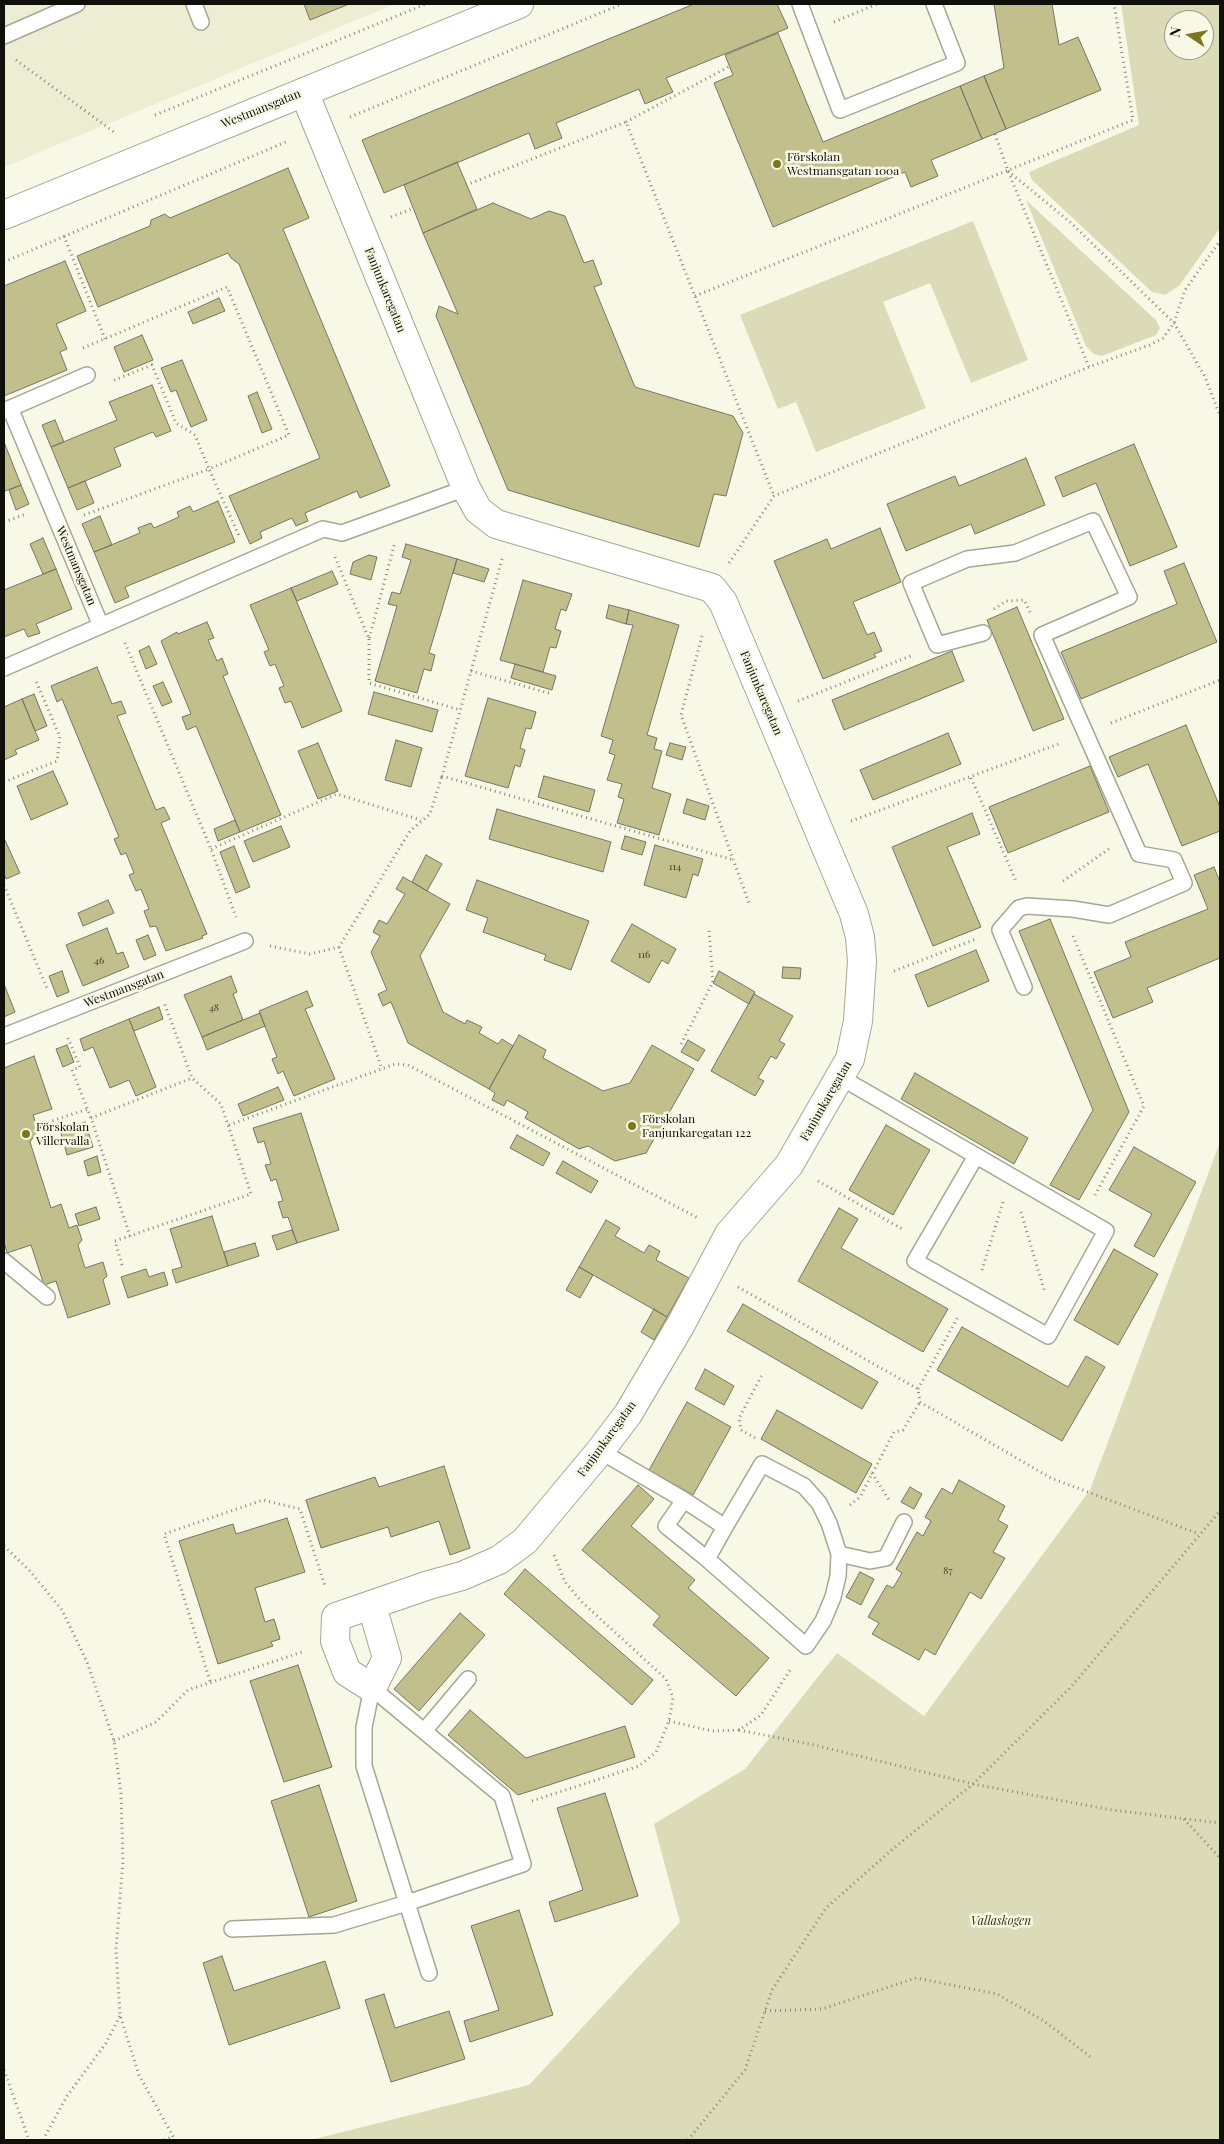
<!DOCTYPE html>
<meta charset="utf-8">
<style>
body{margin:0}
#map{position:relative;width:1224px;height:2144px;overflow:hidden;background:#f8f8e6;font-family:"Playfair Display",serif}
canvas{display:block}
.frame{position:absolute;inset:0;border:5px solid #10100a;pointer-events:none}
.north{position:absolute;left:1164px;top:10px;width:50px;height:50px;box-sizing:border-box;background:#f8f8e6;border:1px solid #9b9b8e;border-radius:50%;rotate:282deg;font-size:14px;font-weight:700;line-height:20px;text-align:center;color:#10100a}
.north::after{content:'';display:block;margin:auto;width:18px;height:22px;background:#7a771c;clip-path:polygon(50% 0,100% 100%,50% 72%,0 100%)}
</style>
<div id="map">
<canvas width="1224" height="2144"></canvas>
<div class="frame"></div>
<div class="north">N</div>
</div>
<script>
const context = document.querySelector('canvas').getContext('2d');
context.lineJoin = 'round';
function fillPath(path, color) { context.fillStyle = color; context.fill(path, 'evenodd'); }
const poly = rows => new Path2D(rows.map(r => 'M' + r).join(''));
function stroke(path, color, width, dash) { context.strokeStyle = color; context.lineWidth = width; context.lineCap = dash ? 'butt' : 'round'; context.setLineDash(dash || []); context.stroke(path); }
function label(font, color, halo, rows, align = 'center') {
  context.font = font + ' "Playfair Display",serif'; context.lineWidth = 5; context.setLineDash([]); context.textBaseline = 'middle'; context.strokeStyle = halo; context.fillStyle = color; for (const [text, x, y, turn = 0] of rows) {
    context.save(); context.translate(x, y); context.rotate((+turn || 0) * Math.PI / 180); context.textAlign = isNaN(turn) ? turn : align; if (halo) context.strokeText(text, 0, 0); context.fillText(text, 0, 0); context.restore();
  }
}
fillPath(poly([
 [4,4,395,4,4,167]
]), '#ededd3');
fillPath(poly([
 [1121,4,1220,4,1220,228,1179,286,1165,295,1152,292,1032,180,1029,172,1139,125],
 [1174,20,1204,20,1204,50,1174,50],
 [1026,200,1156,320,1160,328,1156,335,1102,356,1094,354,1086,346],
 [973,221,1028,360,971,383,930,283,883,302,926,408,816,452,796,402,778,409,740,315],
 [1220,1142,1220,2140,311,2140,529,2085,680,1922,654,1824,745,1769,837,1653,924,1716,1090,1490]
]), '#dbdbb8');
const building = poly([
 [304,4,349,4,310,20,304,4],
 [694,4,777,4,788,28,666,78,673,92,645,104,639,89,556,123,562,138,535,149,529,133,384,193,362,140,694,4],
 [994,4,1052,4,1059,45,1078,37,1101,90,1006,129,984,76,1004,68,994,4],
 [778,33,823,142,960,86,982,139,931,160,938,176,911,187,905,172,773,227,714,83,733,75,725,55,778,33],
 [984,76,1006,129,982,139,960,86,984,76],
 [457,162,477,209,423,233,404,185,457,162],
 [288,168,309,218,283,229,390,486,360,498,357,491,305,513,308,521,296,526,292,518,260,532,262,538,250,544,229,496,320,458,239,264,231,258,228,253,98,307,77,256,150,226,151,220,165,214,170,218,288,168],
 [493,203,531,219,549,211,565,216,584,263,593,260,602,284,594,287,635,387,733,416,743,433,726,496,714,494,699,547,508,490,436,316,439,306,458,314,423,233,493,203],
 [65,261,86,311,56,324,67,349,60,352,67,370,4,396,4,286,65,261],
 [219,298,225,311,193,324,188,312,219,298],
 [142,335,153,360,124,372,114,347,142,335],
 [182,360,207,420,191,427,176,390,171,392,161,368,182,360],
 [152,385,171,431,156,437,153,432,114,448,121,466,68,488,51,447,117,420,109,402,152,385],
 [257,392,272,429,262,433,248,396,257,392],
 [55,420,64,442,51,447,42,425,55,420],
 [4,442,21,485,5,491,4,489,4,442],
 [1134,444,1177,547,1130,566,1096,483,1063,497,1055,477,1134,444],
 [1026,458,1045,505,975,534,971,524,906,551,887,504,955,476,959,486,1026,458],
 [85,481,94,503,77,510,68,488,85,481],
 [21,485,29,504,16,510,9,490,21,485],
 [218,501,235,542,125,587,129,597,115,603,94,552,140,533,138,528,151,523,154,528,179,517,177,512,190,506,193,512,218,501],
 [100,516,112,545,94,552,82,524,100,516],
 [880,528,901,582,853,602,867,635,874,632,882,651,874,654,876,657,823,679,774,561,827,539,831,549,880,528],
 [43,538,56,569,43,574,30,544,43,538],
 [406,544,457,559,429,653,435,655,431,671,424,669,417,693,375,681,397,606,388,604,392,592,400,594,411,560,402,557,406,544],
 [369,555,377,557,371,580,350,574,353,562,369,555],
 [457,559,489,569,484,582,453,573,457,559],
 [1184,563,1217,642,1081,699,1061,652,1177,604,1164,571,1184,563],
 [56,569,72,609,36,624,40,633,28,637,24,629,4,637,4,590,56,569],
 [332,571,338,584,297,601,291,588,332,571],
 [523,580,572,594,566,611,561,609,555,629,561,631,556,648,550,647,543,672,500,660,523,580],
 [291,588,342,711,302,728,291,701,285,703,279,688,284,686,275,664,270,666,264,652,269,650,250,605,291,588],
 [609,605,629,610,626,624,606,618,609,605],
 [1017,607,1064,719,1033,731,987,620,1017,607],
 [629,610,679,625,647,735,657,738,654,749,662,751,652,788,671,794,659,835,617,823,624,799,618,797,622,784,607,780,615,755,609,753,613,740,601,736,633,625,626,624,629,610],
 [207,622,214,638,208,640,217,661,222,658,228,674,223,676,281,815,240,832,196,726,187,730,182,717,191,714,161,641,177,632,178,634,207,622],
 [149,646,157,664,146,669,139,651,149,646],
 [952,651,964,681,844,730,832,700,952,651],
 [515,664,556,676,552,690,511,678,515,664],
 [97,667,112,704,121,701,126,713,117,716,156,810,164,807,170,819,161,823,207,934,202,936,203,938,166,951,156,926,150,927,144,911,149,909,141,889,136,891,129,875,134,873,126,853,121,855,114,839,119,837,62,699,57,702,51,686,97,667],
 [163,682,172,702,162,706,153,686,163,682],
 [374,692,438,710,432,732,368,714,374,692],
 [34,694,47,726,35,731,22,699,34,694],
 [488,698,536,712,531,729,526,728,520,748,525,750,520,767,515,765,508,788,465,776,488,698],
 [22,699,39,740,15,750,17,754,4,760,4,707,22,699],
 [1186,725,1220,807,1220,831,1182,846,1148,764,1118,777,1109,757,1186,725],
 [948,733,961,764,873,800,860,770,948,733],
 [396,740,422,748,411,787,385,780,396,740],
 [318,743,338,791,318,799,298,751,318,743],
 [670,743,686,747,682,760,666,755,670,743],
 [1090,766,1109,812,1008,853,989,807,1090,766],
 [53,771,68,804,31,820,17,786,53,771],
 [544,776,595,790,589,812,538,797,544,776],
 [687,799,709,806,705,820,683,813,687,799],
 [497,809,611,842,603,872,489,839,497,809],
 [972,813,980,834,947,847,981,927,933,946,892,847,972,813],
 [235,820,240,832,218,841,214,829,235,820],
 [281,826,290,847,253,862,244,841,281,826],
 [625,836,646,842,642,855,621,849,625,836],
 [4,838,20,873,6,879,4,873,4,838],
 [655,845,703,859,698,876,693,874,686,898,644,885,655,845],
 [234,846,250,887,236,893,220,852,234,846],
 [426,855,442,864,427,891,412,882,426,855],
 [1214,867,1220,882,1220,958,1147,988,1153,1002,1113,1018,1094,972,1131,957,1125,942,1208,909,1194,875,1214,867],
 [403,877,450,904,420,956,443,1012,465,1024,467,1020,482,1027,479,1033,498,1044,502,1039,513,1046,489,1089,408,1043,391,1002,383,1006,378,994,387,990,371,952,380,936,373,932,379,920,387,924,405,894,396,889,403,877],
 [477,880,589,921,571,970,544,960,546,955,483,932,488,918,466,910,477,880],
 [108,900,114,913,83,926,78,913,108,900],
 [1050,919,1129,1112,1079,1200,1050,1185,1093,1110,1019,931,1050,919],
 [632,924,676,949,668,964,662,960,649,983,611,961,632,924],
 [107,928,117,954,123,952,129,967,83,986,66,945,107,928],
 [148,935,156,955,144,960,136,940,148,935],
 [976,950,989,981,928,1007,915,975,976,950],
 [783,967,801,968,800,979,782,978,783,967],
 [62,971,69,992,57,997,49,976,62,971],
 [719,971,755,992,749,1004,713,983,719,971],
 [231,976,237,992,233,994,243,1020,202,1037,184,995,231,976],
 [4,984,15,1012,4,1017,4,984],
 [307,991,313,1006,305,1009,335,1079,294,1096,283,1071,278,1074,272,1059,277,1057,259,1011,307,991],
 [754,994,793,1016,779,1041,785,1044,776,1059,771,1056,758,1078,764,1081,755,1096,711,1071,754,994],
 [159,1007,163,1019,134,1031,129,1019,159,1007],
 [260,1013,265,1026,207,1050,202,1037,260,1013],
 [129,1019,156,1087,136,1096,129,1080,110,1088,93,1047,84,1051,80,1039,129,1019],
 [519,1035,546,1050,543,1058,603,1091,630,1083,652,1045,694,1069,646,1153,615,1161,588,1146,579,1149,525,1118,528,1112,507,1100,504,1106,492,1100,495,1093,489,1089,519,1035],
 [688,1040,705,1050,698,1061,681,1052,688,1040],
 [67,1045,74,1062,63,1067,56,1049,67,1045],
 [34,1056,52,1109,33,1115,38,1130,30,1142,51,1208,61,1204,69,1228,77,1225,82,1240,78,1245,85,1268,103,1262,107,1276,103,1280,110,1304,68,1318,56,1281,44,1285,31,1245,7,1253,4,1242,4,1068,34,1056],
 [915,1073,1028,1138,1014,1164,901,1099,915,1073],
 [278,1087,284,1100,243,1116,238,1104,278,1087],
 [301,1113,339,1230,297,1243,288,1217,283,1218,278,1202,283,1201,276,1179,271,1181,265,1165,271,1164,264,1141,258,1143,253,1128,301,1113],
 [85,1122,93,1147,67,1155,60,1130,85,1122],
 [886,1125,930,1150,893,1215,849,1190,886,1125],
 [517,1135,550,1153,543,1166,510,1148,517,1135],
 [1134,1147,1196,1182,1154,1257,1134,1246,1152,1214,1109,1190,1134,1147],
 [97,1156,101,1172,88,1176,84,1161,97,1156],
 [563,1161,598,1181,591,1193,556,1173,563,1161],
 [96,1207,100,1219,79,1226,75,1214,96,1207],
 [839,1208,858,1219,841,1248,948,1309,923,1352,798,1281,839,1208],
 [212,1216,228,1266,176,1283,172,1270,182,1267,170,1229,212,1216],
 [606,1220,620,1228,615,1236,644,1253,649,1245,660,1251,656,1260,689,1278,667,1317,579,1267,606,1220],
 [292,1230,297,1243,277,1250,272,1236,292,1230],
 [255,1243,259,1256,228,1266,224,1252,255,1243],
 [1114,1249,1158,1274,1118,1345,1074,1320,1114,1249],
 [579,1267,593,1275,580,1298,566,1290,579,1267],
 [146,1269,149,1277,164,1272,168,1285,128,1298,121,1277,146,1269],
 [743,1304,878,1382,862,1409,727,1331,743,1304],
 [654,1309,667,1317,654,1340,641,1332,654,1309],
 [962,1327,1068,1387,1086,1356,1105,1367,1062,1441,937,1370,962,1327],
 [705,1369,734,1386,724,1405,695,1389,705,1369],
 [687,1402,731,1427,693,1495,649,1470,687,1402],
 [777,1410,872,1464,856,1493,761,1439,777,1410],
 [444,1466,470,1548,450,1555,439,1521,391,1537,388,1527,321,1548,306,1500,375,1477,379,1487,444,1466],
 [959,1480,1005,1506,998,1520,1008,1526,993,1552,1005,1558,981,1599,970,1592,935,1655,925,1649,919,1660,872,1634,879,1623,868,1617,887,1585,893,1588,902,1573,896,1569,917,1532,923,1536,931,1521,925,1517,942,1488,952,1494,959,1480],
 [638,1485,654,1499,631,1526,695,1580,688,1588,769,1658,736,1696,653,1625,660,1616,582,1550,638,1485],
 [910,1487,922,1494,914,1509,901,1502,910,1487],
 [287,1518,305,1572,255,1588,265,1622,274,1619,280,1639,271,1642,273,1646,218,1664,179,1541,233,1524,236,1534,287,1518],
 [525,1569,653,1680,632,1705,504,1594,525,1569],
 [860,1572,874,1579,861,1605,846,1597,860,1572],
 [460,1613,485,1635,419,1711,394,1689,460,1613],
 [298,1665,332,1767,284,1782,250,1681,298,1665],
 [470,1710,526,1758,625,1726,635,1757,518,1795,448,1735,470,1710],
 [319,1785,357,1901,309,1917,271,1801,319,1785],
 [605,1793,638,1896,555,1922,549,1902,583,1890,557,1808,605,1793],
 [519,1910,553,2015,470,2042,464,2021,499,2010,471,1926,519,1910],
 [222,1956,234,1991,325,1961,340,2008,229,2045,203,1963,222,1956],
 [384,1994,395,2028,449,2011,465,2059,391,2082,365,2000,384,1994]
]);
fillPath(building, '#c1c08c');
stroke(building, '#757565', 1);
const lane = poly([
 [194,4,201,22],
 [800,4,840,110,957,63,934,4],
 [4,36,77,4],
 [10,408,101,626],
 [4,411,87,375],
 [983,633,937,645,911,583,967,559,1015,553,1093,521,1129,597,1042,635,1139,854,1174,860,1184,883,1109,915,1073,909,1027,906,1019,908,1000,930,1024,987],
 [4,668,323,529,342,533,466,488],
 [4,1036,245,941],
 [840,1077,1106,1231,1048,1336,915,1261,976,1156],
 [4,1261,47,1297],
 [600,1451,684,1500,725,1527,762,1464,804,1486,819,1503,829,1523,839,1554,838,1576,833,1597,823,1621,806,1646,707,1559,725,1527],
 [684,1500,666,1526,707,1559],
 [839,1554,870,1561,886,1558,904,1522],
 [372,1688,502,1796,523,1864,407,1903,364,1766,364,1727,372,1688],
 [425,1730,468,1679],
 [232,1929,334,1925,407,1903,429,1973]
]);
const street = poly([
 [304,92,466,488,478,510,496,524,712,588,723,602,854,914,860,937,862,961,858,1021,850,1059,789,1165,729,1234,680,1326,628,1414,600,1451,525,1541,499,1560,462,1576,429,1585,336,1617,335,1641,347,1672,372,1688,387,1658,372,1606]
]);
const secondary = poly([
 [4,215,519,4]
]);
stroke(lane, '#a6a695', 18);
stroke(street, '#a6a695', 30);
stroke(secondary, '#a6a695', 30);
stroke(poly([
 [834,22,877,4],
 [16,60,114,132],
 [155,115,426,4],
 [350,117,622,4],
 [626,122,730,66],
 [995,134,1008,171,1089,367],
 [1008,171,1070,222,1174,323,1205,377,1220,416],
 [466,185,626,122,774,496],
 [391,217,414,208],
 [64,236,105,339],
 [4,262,288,141],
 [695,296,1133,120,1114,4],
 [83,348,227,287,289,435,209,469,240,538],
 [84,515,209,469,195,435,176,423,152,365,112,381],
 [4,522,26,514],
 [335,557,369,639,395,542],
 [502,559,442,776,734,860],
 [729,563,774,496,1089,367,1150,345,1163,338,1174,323,1185,290,1220,241],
 [994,609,1006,601,1024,600,1030,612],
 [702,636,681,715,750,906],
 [369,639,369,683,460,710],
 [125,643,211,849,236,917],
 [471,671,552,694],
 [798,701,913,655],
 [1111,723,1220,680],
 [971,778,1016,881],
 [4,782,57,761,60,737,36,681],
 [851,821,1061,743],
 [211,849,337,794,421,820],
 [1063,881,1109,849],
 [4,885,48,991],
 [1073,936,1144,1106,1095,1195],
 [270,946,310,954,339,947,410,831,430,814,442,776],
 [339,947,382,1069],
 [894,971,976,939],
 [68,1038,80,1067,72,1070,91,1118,130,1236],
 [681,1044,713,982,709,929],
 [91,1118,192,1078],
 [43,1124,88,1109],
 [229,1125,395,1064,408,1065,700,1219],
 [818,1181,904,1230],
 [1021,1212,1044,1290],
 [122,1265,115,1241,251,1194,221,1104,192,1078,164,1002],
 [982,1270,1003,1202],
 [738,1287,918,1389,920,1402,1051,1478,1199,1534],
 [918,1389,959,1315],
 [755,1438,741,1430,739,1418,762,1375],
 [872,1473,889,1500],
 [850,1505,860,1497,894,1432,903,1430,920,1402],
 [4,1546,29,1570,62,1610,87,1662,114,1741,121,1794,123,1860,116,1950,120,2015,139,2075,175,2140],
 [210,1681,164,1534,263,1500,300,1509,325,1586],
 [669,1721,712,1731,739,1730,761,1715,792,1667],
 [739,1730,814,1745,973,1784,1112,1810,1220,1823],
 [114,1741,156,1722,188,1690,305,1651],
 [532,1801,639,1766,656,1752,669,1721,673,1698,666,1679,582,1602,565,1582,554,1555],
 [1184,1819,1220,1858],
 [765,2011,822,2009,916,1978,997,1994,1044,2021,1093,2059],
 [4,2070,29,2140],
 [43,2140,67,2096,106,2043,120,2016],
 [164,2140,172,2137],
 [688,2140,745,2070,772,1990,826,1908,894,1848,973,1784,1071,1687,1220,1511]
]), '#87877b', 3, [1, 4]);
stroke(lane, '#fff', 15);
stroke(street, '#fff', 28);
stroke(secondary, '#fff', 28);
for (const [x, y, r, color] of [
 [777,164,5,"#7a771c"],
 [632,1126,5,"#7a771c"],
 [26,1134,5,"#7a771c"]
]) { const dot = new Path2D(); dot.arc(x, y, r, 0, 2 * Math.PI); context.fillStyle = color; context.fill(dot); stroke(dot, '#f8f8e6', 2); }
label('10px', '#3c3c2a', null, [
 ["114",675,867],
 ["116",644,955],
 ["46",99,961],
 ["48",214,1008],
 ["87",948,1571]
]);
label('12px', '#10100a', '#f8f8e6', [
 ["Westmansgatan",261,109,-22],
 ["Fanjunkaregatan",385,290,68],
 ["Westmansgatan",76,566,67],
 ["Fanjunkaregatan",761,693,67],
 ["Westmansgatan",124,989,-21],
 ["Fanjunkaregatan",826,1101,-60],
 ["Fanjunkaregatan",607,1439,-54]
]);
label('12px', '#10100a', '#f8f8e6', [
 ["Förskolan",787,157],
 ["Westmansgatan 100a",787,171],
 ["Förskolan",642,1119],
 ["Fanjunkaregatan 122",642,1133],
 ["Förskolan",36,1127],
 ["Villervalla",36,1141]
], 'left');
label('italic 12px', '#343308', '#f8f8e6', [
 ["Vallaskogen",1001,1921]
]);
</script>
